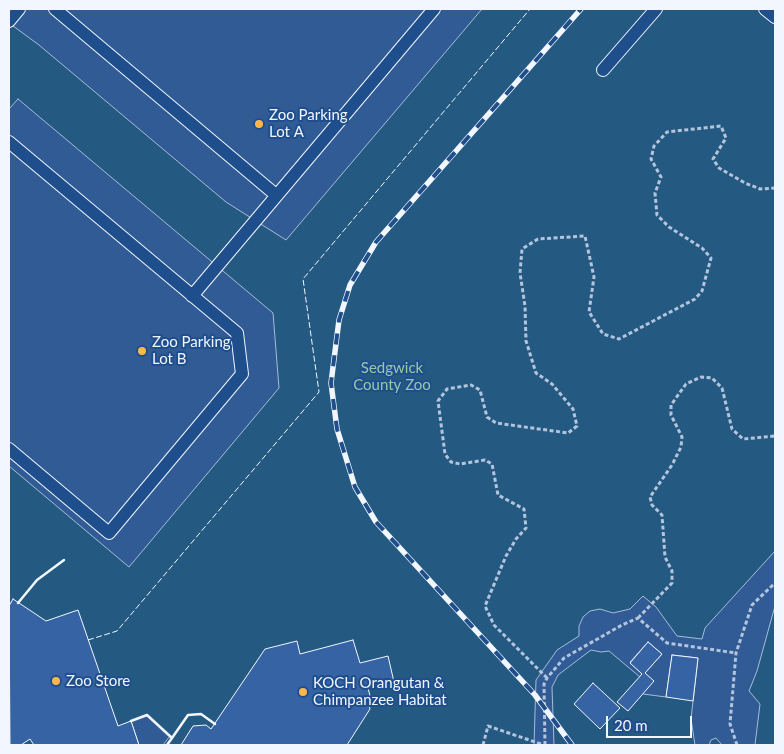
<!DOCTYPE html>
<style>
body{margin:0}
#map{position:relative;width:784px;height:754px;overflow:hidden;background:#1f4e8c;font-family:Lato,sans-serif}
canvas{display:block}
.frame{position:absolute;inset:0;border:10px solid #f2f6ff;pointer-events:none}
.scale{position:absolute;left:606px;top:716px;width:86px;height:22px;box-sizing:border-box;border:2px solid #f2f6ff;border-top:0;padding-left:6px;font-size:15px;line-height:18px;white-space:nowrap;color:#f2f6ff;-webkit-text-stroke:4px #1f4e8c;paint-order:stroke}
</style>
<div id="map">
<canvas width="784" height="754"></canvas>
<div class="frame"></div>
<div class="scale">20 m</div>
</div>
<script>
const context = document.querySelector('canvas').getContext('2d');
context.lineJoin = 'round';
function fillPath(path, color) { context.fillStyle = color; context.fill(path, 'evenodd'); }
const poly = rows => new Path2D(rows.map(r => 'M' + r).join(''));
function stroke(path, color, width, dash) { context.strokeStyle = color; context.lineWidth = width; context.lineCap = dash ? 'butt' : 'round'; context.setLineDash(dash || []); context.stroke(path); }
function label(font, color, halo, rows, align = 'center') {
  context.font = font + ' Lato,sans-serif'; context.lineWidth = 4; context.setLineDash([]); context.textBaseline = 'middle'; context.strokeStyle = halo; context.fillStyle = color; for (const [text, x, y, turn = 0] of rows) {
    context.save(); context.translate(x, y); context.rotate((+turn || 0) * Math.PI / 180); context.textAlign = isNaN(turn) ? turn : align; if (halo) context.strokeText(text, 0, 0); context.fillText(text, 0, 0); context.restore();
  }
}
const green = poly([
 [9,9,775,9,775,745,9,745,9,9]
]);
fillPath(green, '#245a82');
stroke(green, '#a8bbd7', 1);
const parking = poly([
 [9,9,482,9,286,240,226,202,39,45,9,23,9,9],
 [18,99,273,313,279,388,129,567,9,466,9,109,18,99],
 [775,551,775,606,757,671,749,691,760,704,755,745,722,745,716,738,711,740,709,745,695,745,691,719,698,658,672,655,666,697,643,694,645,673,662,654,648,642,630,662,642,674,640,677,609,651,601,652,591,650,558,675,552,687,554,745,534,745,536,680,557,650,579,636,579,626,583,617,590,611,600,609,613,613,630,609,643,596,656,607,677,636,702,639,705,628,775,551],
 [147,715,170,736,163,745,139,745,131,721,147,715]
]);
fillPath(parking, '#305b95');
stroke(parking, '#a8bbd7', 1);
const building = poly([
 [13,599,46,621,78,610,118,726,131,721,139,745,34,745,30,739,21,745,10,745,9,606,13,599],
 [353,640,360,663,388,656,394,682,368,688,370,696,367,697,370,709,347,745,181,745,193,726,206,725,211,729,265,649,297,641,300,654,353,640],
 [648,642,662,654,645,673,654,681,628,711,617,702,642,674,630,663,648,642],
 [672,655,698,658,693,701,666,697,672,655],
 [593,683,620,708,600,729,574,704,593,683]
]);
fillPath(building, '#3563a3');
stroke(building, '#f2f6ff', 1);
const service = poly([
 [55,9,276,195],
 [765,9,775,17],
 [9,21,19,9],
 [603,70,656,9],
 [9,142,237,333,242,374,109,533,9,449],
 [192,296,434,9]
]);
stroke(service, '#f2f6ff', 14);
stroke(poly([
 [638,618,672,583,672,571,665,557,662,515,652,505,650,497,672,465,681,447,682,437,671,415,671,405,686,384,701,377,712,378,722,388,732,429,743,439,775,436],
 [547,678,494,625,485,606,506,556,516,539,526,528,524,509,498,495,492,464,485,460,460,464,451,462,445,454,438,401,447,389,471,385,480,390,487,417,496,423,568,433,577,426,573,409,552,384,536,373,526,341,525,306,520,273,522,249,538,239,585,236,594,277,589,312,603,334,619,339,695,299,702,291,711,258,702,248,669,227,657,215,655,193,661,177,651,159,654,146,667,132,721,126,726,138,713,159,719,168,745,183,760,189,775,188],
 [483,745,488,726,544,745],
 [545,745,544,684,547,678,564,658,622,625,638,618,667,643,736,653],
 [737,745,730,724,736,653,752,605,775,583]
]), '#b3c4dc', 3, [4, 2.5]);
stroke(service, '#1f4e8c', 12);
const rail = poly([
 [572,745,535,695,376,522,355,487,337,429,331,383,339,320,350,285,376,242,581,9]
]);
stroke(rail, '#f2f6ff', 5.5);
stroke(rail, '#1f4e8c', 4, [11]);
stroke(poly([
 [88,640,117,631,319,392,303,279,530,9]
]), '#f2f6ff', 1, [6, 2.5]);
stroke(poly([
 [18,603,37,580,64,560],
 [131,721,147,715,172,738,188,715,201,714,215,724],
 [167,745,172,738]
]), '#f2f6ff', 2.5);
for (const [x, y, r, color] of [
 [259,124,5,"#ffb74d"],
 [142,351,5,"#ffb74d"],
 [56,681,5,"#ffb74d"],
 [303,692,5,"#ffb74d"]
]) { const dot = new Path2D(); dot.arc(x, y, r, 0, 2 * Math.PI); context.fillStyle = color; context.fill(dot); stroke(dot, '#1f4e8c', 2); }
label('15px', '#f2f6ff', '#1f4e8c', [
 ["Zoo Parking",269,115],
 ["Lot A",269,132],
 ["Zoo Parking",152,342],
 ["Lot B",152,359],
 ["Zoo Store",66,681],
 ["KOCH Orangutan &",313,683],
 ["Chimpanzee Habitat",313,700]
], 'left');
label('15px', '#97c8a6', '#1f4e8c', [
 ["Sedgwick",392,368],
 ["County Zoo",392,385]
]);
</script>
